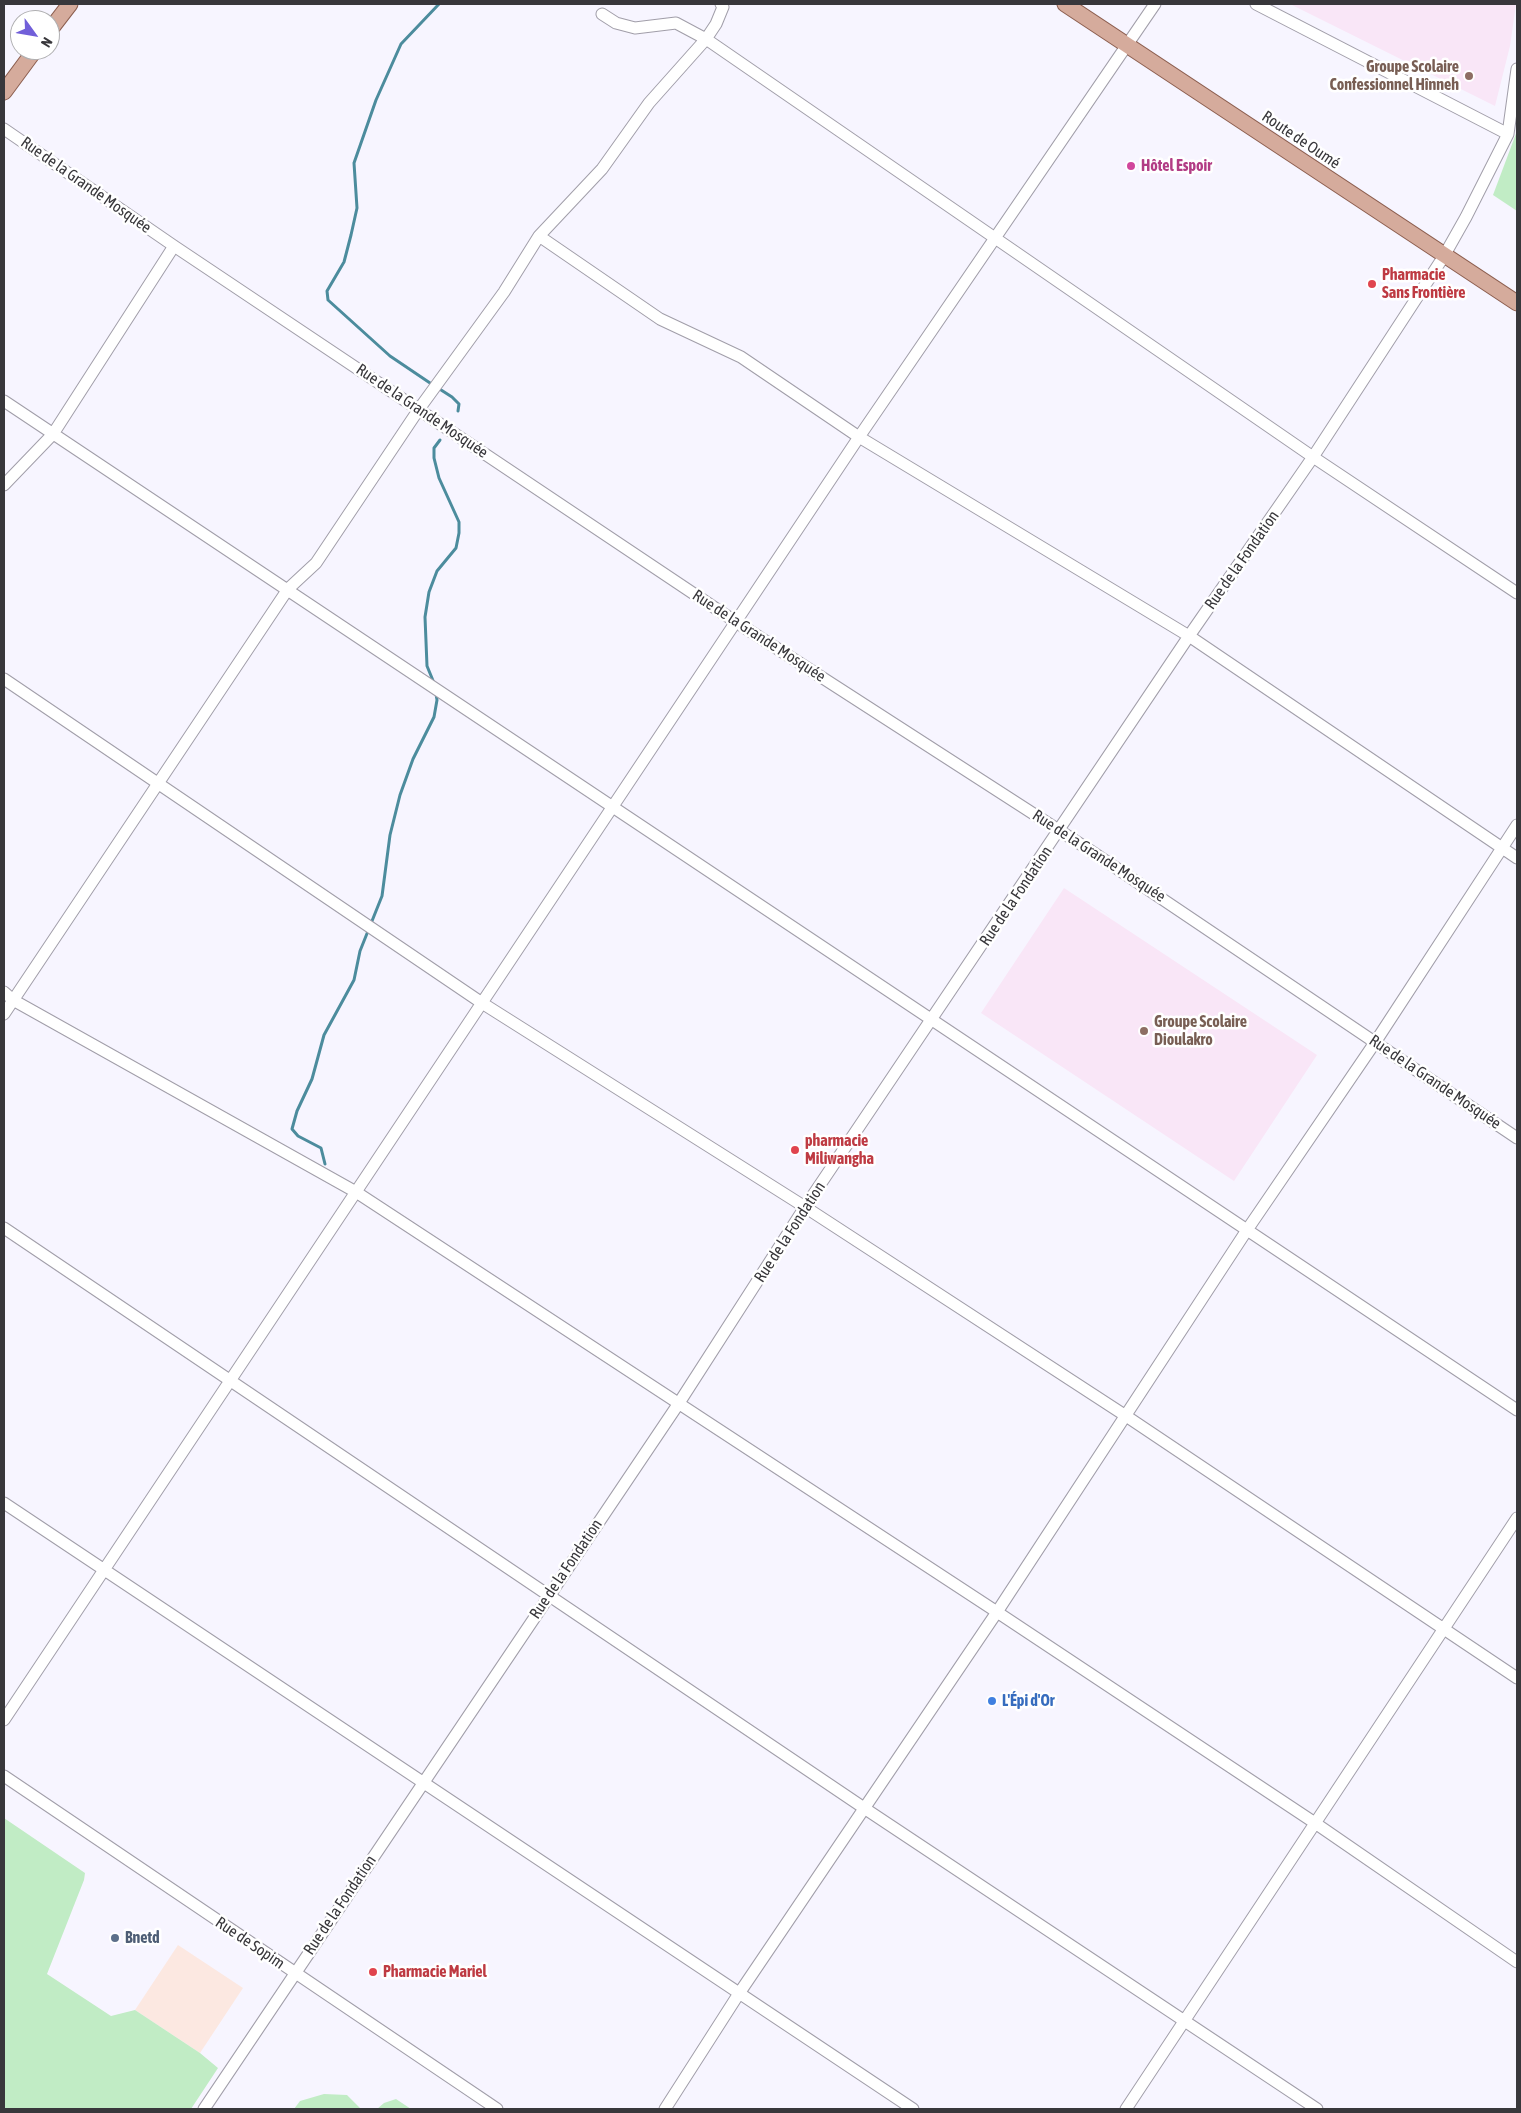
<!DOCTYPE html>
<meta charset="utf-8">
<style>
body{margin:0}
#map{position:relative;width:1521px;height:2113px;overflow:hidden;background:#f7f5ff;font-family:"Asap Condensed",sans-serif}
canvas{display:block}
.frame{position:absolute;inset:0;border:5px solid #38373b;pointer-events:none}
.north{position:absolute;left:10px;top:10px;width:50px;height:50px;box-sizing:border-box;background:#fff;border:1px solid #afafb1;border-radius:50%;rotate:122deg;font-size:14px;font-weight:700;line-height:20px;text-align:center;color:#38373b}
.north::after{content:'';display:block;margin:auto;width:18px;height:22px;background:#715fd9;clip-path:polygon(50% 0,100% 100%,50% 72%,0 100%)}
</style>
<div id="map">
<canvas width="1521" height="2113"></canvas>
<div class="frame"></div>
<div class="north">N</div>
</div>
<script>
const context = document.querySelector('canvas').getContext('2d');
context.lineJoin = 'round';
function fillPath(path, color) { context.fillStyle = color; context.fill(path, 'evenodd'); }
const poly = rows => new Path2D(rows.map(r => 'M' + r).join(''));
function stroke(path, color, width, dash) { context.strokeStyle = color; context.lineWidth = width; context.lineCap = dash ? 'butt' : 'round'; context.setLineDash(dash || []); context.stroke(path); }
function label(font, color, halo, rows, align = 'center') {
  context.font = font + ' "Asap Condensed",sans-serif'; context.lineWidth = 5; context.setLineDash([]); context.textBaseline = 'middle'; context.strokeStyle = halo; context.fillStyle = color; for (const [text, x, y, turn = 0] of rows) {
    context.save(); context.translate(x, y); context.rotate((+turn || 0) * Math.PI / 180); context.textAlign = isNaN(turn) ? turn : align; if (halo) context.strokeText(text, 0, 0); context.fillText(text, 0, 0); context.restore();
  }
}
fillPath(poly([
 [178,1945,243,1988,200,2053,135,2010]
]), '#fce8e1');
fillPath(poly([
 [1290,4,1516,4,1510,46,1495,106],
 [1064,888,1317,1055,1234,1181,981,1013]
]), '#f9e6f7');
fillPath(poly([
 [1517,131,1517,211,1493,195],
 [4,1818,85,1873,84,1880,47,1974,111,2016,135,2010,200,2053,218,2068,191,2109,4,2109],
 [324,2094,347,2095,361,2109,294,2109,300,2101],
 [396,2099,411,2109,377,2109,384,2103]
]), '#c1ecc5');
stroke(poly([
 [433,385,390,356,328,300,327,291,344,262,351,235,357,208,354,163,376,100,401,44,439,4],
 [438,388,452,397,459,404,458,411],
 [434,683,427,666,425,617,429,592,437,571,456,548,459,533,459,522,439,478,434,458,434,448,440,440],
 [325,1164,321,1148,298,1136,292,1129,297,1111,312,1079,324,1035,354,980,360,951,382,896,390,835,400,795,413,759,434,717,437,700,436,694]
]), '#4c8c9d', 3);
const minor = poly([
 [1256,4,1508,134],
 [602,14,616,23,635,28,676,23,706,39,1313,457,1517,593],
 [4,129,174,246,736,622,1088,849,1517,1138],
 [539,236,660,319,741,357,859,437,1189,636,1517,858],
 [4,401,1517,1410],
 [4,485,53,434,174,246],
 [4,679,482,1003,805,1207,1126,1416,1517,1678],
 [4,992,13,1000,356,1192,997,1612,1315,1823,1517,1962],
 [4,1014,288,589,316,563,419,409,504,292,539,236,602,169,649,103,706,39,716,24,723,7,721,4],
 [4,1228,864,1808,1317,2109],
 [4,1503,913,2109],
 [4,1720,859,437,1155,4],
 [4,1776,497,2109],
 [204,2109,679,1403,805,1207,1189,636,1313,457,1444,256,1466,217,1508,134,1517,69],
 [665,2109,738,1995,997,1612,1247,1230,1376,1041,1517,825],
 [1126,2109,1517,1518]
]);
const major = poly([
 [1065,4,1517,303],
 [50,30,70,4],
 [4,92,35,50]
]);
stroke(minor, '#a19ea9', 13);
stroke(major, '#8c5e4f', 17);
stroke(minor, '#fff', 11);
stroke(major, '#d5ab9c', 15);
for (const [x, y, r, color] of [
 [1469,76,5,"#8d6e63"],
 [1131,166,5,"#d1479c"],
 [1372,284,5,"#e0444e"],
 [1144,1031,5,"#8d6e63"],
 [795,1150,5,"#e0444e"],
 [992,1701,5,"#3f7fe0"],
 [115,1938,5,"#5c6f8a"],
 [373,1972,5,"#e0444e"]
]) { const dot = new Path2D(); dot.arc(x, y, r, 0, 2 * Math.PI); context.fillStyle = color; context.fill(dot); stroke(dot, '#fff', 2); }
label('bold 16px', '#785e54', '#fff', [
 ["Groupe Scolaire",1459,67],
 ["Confessionnel Hînneh",1459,85],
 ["Groupe Scolaire",1154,1022,"left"],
 ["Dioulakro",1154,1040,"left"]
], 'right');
label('16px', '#38373b', '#fff', [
 ["Route de Oumé",1301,140,34],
 ["Rue de la Grande Mosquée",86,185,35],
 ["Rue de la Grande Mosquée",422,411,34],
 ["Rue de la Fondation",1242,560,-55],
 ["Rue de la Grande Mosquée",759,636,33],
 ["Rue de la Grande Mosquée",1099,856,33],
 ["Rue de la Fondation",1016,896,-56],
 ["Rue de la Grande Mosquée",1435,1082,34],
 ["Rue de la Fondation",790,1232,-57],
 ["Rue de la Fondation",566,1569,-56],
 ["Rue de la Fondation",340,1905,-56],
 ["Rue de Sopim",250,1943,34]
]);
label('bold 16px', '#b23c85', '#fff', [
 ["Hôtel Espoir",1141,166]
], 'left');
label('bold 16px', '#be3a42', '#fff', [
 ["Pharmacie",1382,275],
 ["Sans Frontière",1382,293],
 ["pharmacie",805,1141],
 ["Miliwangha",805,1159],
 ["Pharmacie Mariel",383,1972]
], 'left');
label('bold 16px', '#366cbe', '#fff', [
 ["L'Épi d'Or",1002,1701]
], 'left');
label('bold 16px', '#4e5e75', '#fff', [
 ["Bnetd",125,1938]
], 'left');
</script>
